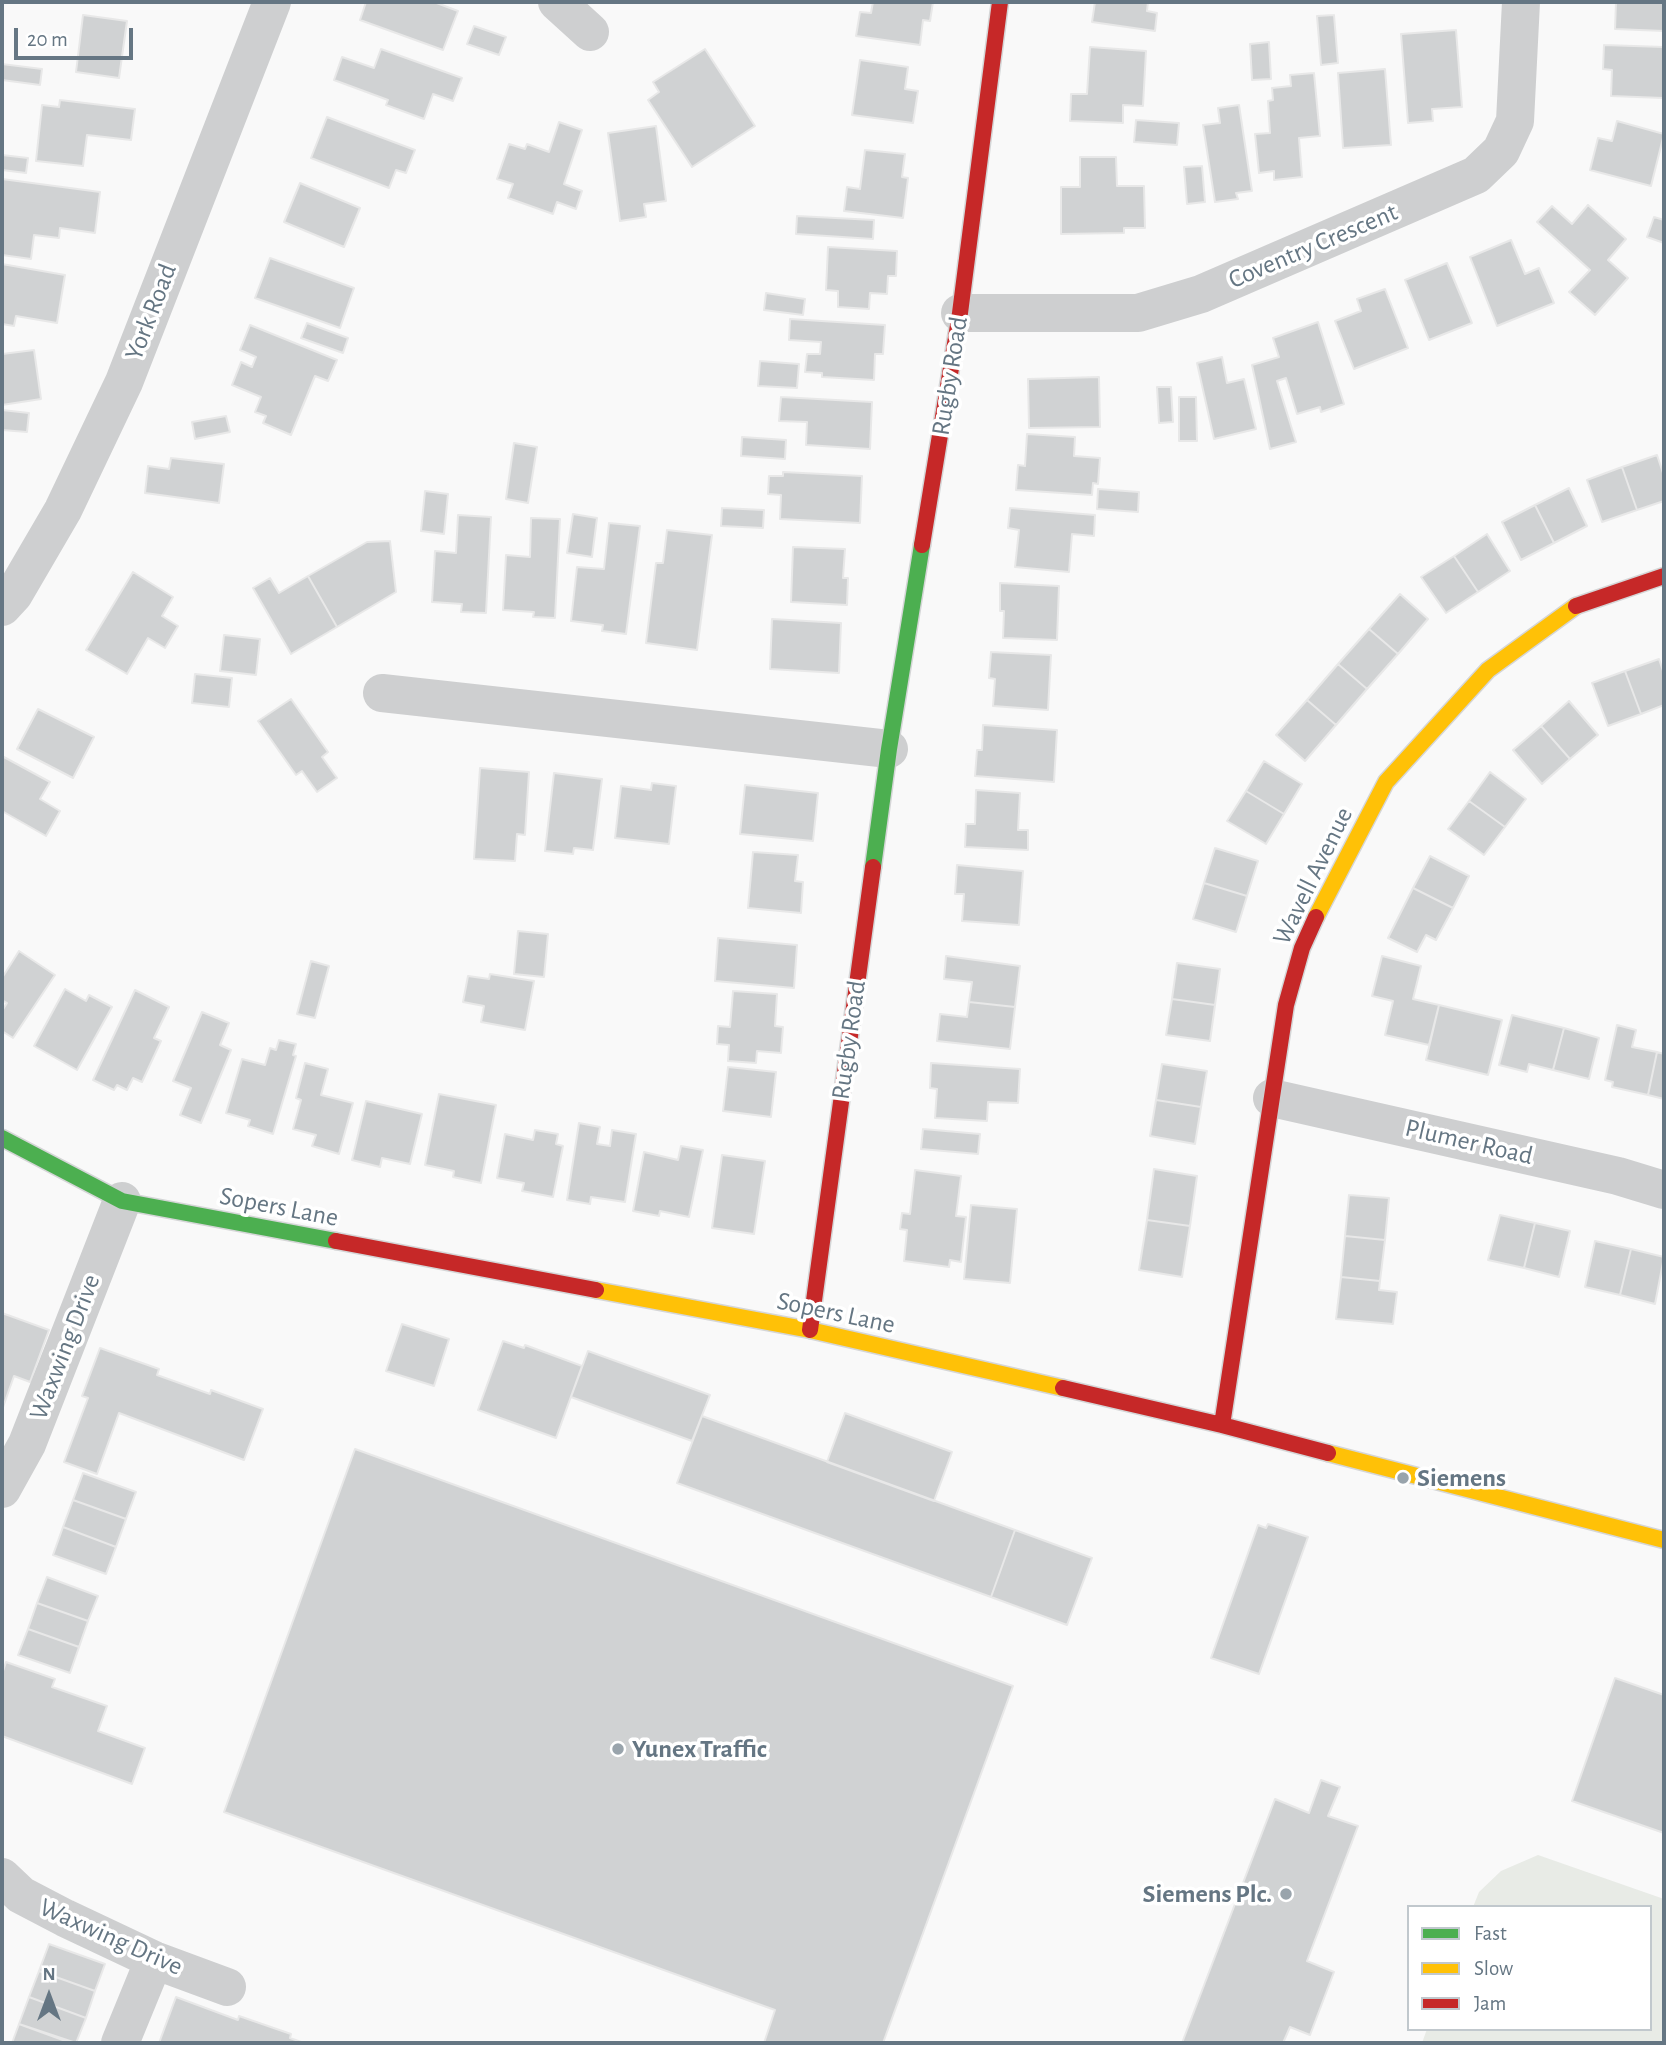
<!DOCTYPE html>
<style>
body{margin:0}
#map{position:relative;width:1666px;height:2045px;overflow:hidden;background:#f9f9f9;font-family:"Alegreya Sans",sans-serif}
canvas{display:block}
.frame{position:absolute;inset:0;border:4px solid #657683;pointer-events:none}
.legend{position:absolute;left:1407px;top:1905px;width:245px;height:126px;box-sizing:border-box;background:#fff;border:2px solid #c1c8cd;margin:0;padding:9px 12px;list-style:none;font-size:21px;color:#657683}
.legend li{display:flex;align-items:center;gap:14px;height:35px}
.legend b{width:35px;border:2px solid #c1c8cd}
.north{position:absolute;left:14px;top:1961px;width:70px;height:70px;-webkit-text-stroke:5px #fff;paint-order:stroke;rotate:0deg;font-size:19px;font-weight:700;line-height:28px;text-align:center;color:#657683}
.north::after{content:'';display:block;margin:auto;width:24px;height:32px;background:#657683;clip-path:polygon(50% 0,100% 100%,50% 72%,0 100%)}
.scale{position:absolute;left:14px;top:28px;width:119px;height:32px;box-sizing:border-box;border:4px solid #657683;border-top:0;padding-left:9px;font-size:21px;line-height:24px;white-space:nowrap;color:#657683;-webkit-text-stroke:5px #fff;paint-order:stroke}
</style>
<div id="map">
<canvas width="1666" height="2045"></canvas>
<div class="frame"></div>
<ul class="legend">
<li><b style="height:9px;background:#4caf50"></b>Fast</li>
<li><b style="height:9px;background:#ffc107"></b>Slow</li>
<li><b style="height:9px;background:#c62828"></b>Jam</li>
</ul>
<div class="north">N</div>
<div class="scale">20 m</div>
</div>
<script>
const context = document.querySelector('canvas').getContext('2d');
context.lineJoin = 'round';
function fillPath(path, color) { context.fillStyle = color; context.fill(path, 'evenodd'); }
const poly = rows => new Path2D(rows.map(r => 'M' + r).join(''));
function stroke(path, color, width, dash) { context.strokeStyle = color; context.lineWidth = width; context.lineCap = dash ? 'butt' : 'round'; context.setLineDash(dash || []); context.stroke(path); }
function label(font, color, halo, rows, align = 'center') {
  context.font = font + ' "Alegreya Sans",sans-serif'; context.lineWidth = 7; context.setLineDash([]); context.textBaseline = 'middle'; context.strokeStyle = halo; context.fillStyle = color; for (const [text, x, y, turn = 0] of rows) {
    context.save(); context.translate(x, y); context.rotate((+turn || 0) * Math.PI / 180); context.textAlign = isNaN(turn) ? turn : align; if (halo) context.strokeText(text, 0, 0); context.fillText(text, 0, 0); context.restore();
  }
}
fillPath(poly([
 [1538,1855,1664,1899,1664,2043,1422,2043,1427,2029,1650,2029,1650,1907,1473,1907,1479,1892,1501,1871]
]), '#e8ebe6');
const building = poly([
 [366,2,434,2,458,11,443,50,360,20,366,2],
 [873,2,933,2,930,21,923,20,920,45,856,36,860,12,871,13,873,2],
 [1095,2,1148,2,1147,11,1157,13,1155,31,1092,22,1095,2],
 [1616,2,1664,2,1664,31,1615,29,1616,2],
 [83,15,127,21,119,78,76,72,83,15],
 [1334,15,1338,63,1321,65,1317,16,1334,15],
 [474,26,506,37,499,55,467,44,474,26],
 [1456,30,1462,107,1432,109,1433,121,1408,123,1401,34,1456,30],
 [1269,42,1271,79,1252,80,1250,44,1269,42],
 [1604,45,1664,47,1663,98,1611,96,1612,70,1603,69,1604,45],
 [1090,47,1146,51,1143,106,1123,105,1123,123,1070,121,1071,94,1087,94,1090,47],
 [381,49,462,78,453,101,433,94,424,119,386,105,388,100,334,80,342,57,374,68,381,49],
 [705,49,755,126,692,167,648,100,659,92,653,82,705,49],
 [860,60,908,67,905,89,918,91,913,123,852,115,860,60],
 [2,64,42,69,40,85,2,80,2,64],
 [1385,69,1391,145,1343,148,1338,73,1385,69],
 [1314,73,1320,136,1299,138,1302,177,1274,180,1274,171,1259,173,1255,134,1270,133,1268,101,1273,100,1272,88,1291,86,1290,75,1314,73],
 [60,100,135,109,131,140,87,135,83,166,36,161,42,105,59,107,60,100],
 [1239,105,1252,191,1236,193,1238,199,1215,202,1203,125,1220,123,1218,108,1239,105],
 [327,117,415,150,406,173,396,170,389,188,311,158,327,117],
 [1136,120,1179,123,1177,145,1134,142,1136,120],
 [1617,121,1664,134,1651,186,1590,170,1598,138,1612,141,1617,121],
 [559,122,582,130,564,184,582,191,576,209,557,202,553,214,508,198,513,184,497,179,509,144,525,149,527,144,549,152,559,122],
 [656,126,666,201,644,204,646,217,620,221,608,133,656,126],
 [865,150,905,154,902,177,908,178,903,218,844,211,847,187,860,189,865,150],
 [2,155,28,158,26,173,2,170,2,155],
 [1080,157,1116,157,1117,186,1144,186,1145,228,1124,228,1124,233,1061,234,1061,187,1080,187,1080,157],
 [1202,166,1205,202,1187,204,1184,167,1202,166],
 [2,179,100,192,95,233,60,228,59,238,34,235,31,259,2,255,2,179],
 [300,183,360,208,344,247,284,222,300,183],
 [1588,205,1626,239,1608,260,1628,278,1595,315,1569,292,1590,270,1537,222,1552,206,1572,224,1588,205],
 [797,216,874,220,873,239,796,234,797,216],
 [1654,217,1664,220,1664,243,1647,237,1654,217],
 [1511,240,1525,274,1539,268,1554,303,1497,326,1470,257,1511,240],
 [828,247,897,251,896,276,888,276,887,294,870,293,869,309,838,307,838,291,826,290,828,247],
 [270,258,354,288,340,328,255,298,270,258],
 [1447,263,1472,323,1429,340,1405,280,1447,263],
 [2,264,65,275,57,323,16,316,14,326,2,324,2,264],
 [1385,289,1408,348,1354,369,1335,321,1361,311,1357,299,1385,289],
 [766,293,805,299,803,315,764,310,766,293],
 [790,319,885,325,883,354,875,354,874,380,822,377,822,373,805,372,807,354,820,354,821,342,789,340,790,319],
 [1318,322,1344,404,1321,412,1320,407,1297,414,1286,378,1277,381,1296,442,1270,449,1252,365,1279,357,1273,338,1318,322],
 [307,323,348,338,343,353,301,338,307,323],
 [250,325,337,360,328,381,315,376,291,435,263,423,266,416,255,412,261,397,232,385,241,362,252,367,256,357,240,350,250,325],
 [34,350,41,399,2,405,2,354,34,350],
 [1222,357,1227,383,1244,379,1256,429,1214,439,1197,363,1222,357],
 [760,361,799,364,797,388,758,386,760,361],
 [1099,377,1100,427,1029,428,1028,379,1099,377],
 [1157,387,1171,387,1173,422,1159,423,1157,387],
 [781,397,872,402,870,449,806,445,807,422,779,421,781,397],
 [1179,397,1196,397,1197,441,1179,441,1179,397],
 [2,410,29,413,27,432,2,430,2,410],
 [226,416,230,432,195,439,192,422,226,416],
 [1027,434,1075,437,1074,456,1100,458,1098,484,1093,483,1092,495,1016,490,1018,465,1025,466,1027,434],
 [742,437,786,440,785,459,741,456,742,437],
 [514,443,537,447,528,503,506,499,514,443],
 [1657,455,1664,476,1664,501,1637,510,1622,467,1657,455],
 [171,458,224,464,219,503,145,493,148,466,169,469,171,458],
 [1622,467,1637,510,1602,522,1587,480,1622,467],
 [783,472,862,476,860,523,780,519,781,495,768,494,769,476,783,476,783,472],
 [1569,488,1587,526,1554,543,1535,505,1569,488],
 [1098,489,1139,492,1138,512,1097,509,1098,489],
 [425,491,448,494,444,534,421,531,425,491],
 [1535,505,1554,543,1521,560,1502,522,1535,505],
 [722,508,764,510,763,528,721,526,722,508],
 [1010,508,1095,515,1094,536,1072,534,1069,572,1015,567,1019,530,1008,528,1010,508],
 [573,514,597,518,592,557,567,553,573,514],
 [458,515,491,517,486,613,461,612,462,604,432,602,435,551,456,553,458,515],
 [531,518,560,519,555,618,533,617,534,612,503,610,506,555,530,557,531,518],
 [609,523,640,526,626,634,602,631,603,625,571,621,577,567,604,569,609,523],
 [667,530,712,535,697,650,646,643,656,563,663,563,667,530],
 [1487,534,1510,571,1478,592,1454,556,1487,534],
 [390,541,396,592,337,627,308,576,367,542,390,541],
 [793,547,845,549,843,578,848,578,847,605,791,602,793,547],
 [1454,556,1478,592,1446,613,1421,577,1454,556],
 [133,572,173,597,162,616,178,626,165,648,148,638,127,674,86,650,133,572],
 [308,576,337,627,291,654,253,588,270,578,279,593,308,576],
 [1000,583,1059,586,1057,640,1003,638,1004,611,1000,611,1000,583],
 [1400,594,1428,619,1398,654,1369,629,1400,594],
 [772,619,841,623,839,673,770,669,772,619],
 [1369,629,1398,654,1367,689,1338,664,1369,629],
 [224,635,260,639,256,675,220,671,224,635],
 [991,652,1051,655,1048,710,993,706,995,679,989,678,991,652],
 [1659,659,1664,674,1664,705,1641,714,1625,671,1659,659],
 [1338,664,1367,689,1336,725,1307,700,1338,664],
 [1625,671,1641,714,1608,726,1592,683,1625,671],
 [195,674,232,678,229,707,192,703,195,674],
 [291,699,328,752,322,757,337,778,317,792,302,771,296,775,258,721,291,699],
 [1307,700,1336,725,1305,761,1276,735,1307,700],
 [1569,701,1598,735,1570,759,1541,726,1569,701],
 [38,709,94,737,73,778,17,749,38,709],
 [983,725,1057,730,1054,782,975,776,977,750,982,750,983,725],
 [1541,726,1570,759,1542,784,1513,750,1541,726],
 [2,756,50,782,40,799,60,811,46,836,2,811,2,756],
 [1264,761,1302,784,1284,814,1246,791,1264,761],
 [480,768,529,772,525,835,517,834,515,861,474,859,480,768],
 [1490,772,1526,799,1505,827,1469,801,1490,772],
 [554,773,602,779,593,850,574,848,573,854,545,851,554,773],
 [652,783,676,786,669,844,615,838,621,786,651,790,652,783],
 [745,785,818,793,813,841,740,834,745,785],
 [976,790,1020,793,1018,830,1028,830,1028,850,965,847,966,824,975,824,976,790],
 [1246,791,1284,814,1266,844,1227,821,1246,791],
 [1469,801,1505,827,1484,855,1448,829,1469,801],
 [1215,848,1258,861,1247,896,1204,883,1215,848],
 [753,852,798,855,795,881,803,882,801,913,748,908,753,852],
 [1430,856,1469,876,1453,908,1413,888,1430,856],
 [957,865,1023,871,1019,925,962,921,964,894,955,894,957,865],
 [1204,883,1247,896,1236,932,1193,919,1204,883],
 [1413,888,1453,908,1436,940,1426,935,1417,952,1388,938,1413,888],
 [518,931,548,934,544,977,514,974,518,931],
 [718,938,797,945,794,988,715,981,718,938],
 [19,951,55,975,13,1038,2,1031,2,1011,7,1003,2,1000,2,978,19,951],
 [946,956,1020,966,1015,1007,969,1002,972,982,944,979,946,956],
 [1382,956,1421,966,1413,999,1439,1005,1429,1045,1385,1035,1393,1001,1372,996,1382,956],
 [311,961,329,966,315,1018,297,1014,311,961],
 [1177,963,1220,969,1215,1005,1172,999,1177,963],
 [490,974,534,981,525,1030,481,1022,484,1006,463,1002,468,976,489,979,490,974],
 [65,989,86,1001,89,995,112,1007,77,1070,34,1046,65,989],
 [135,990,169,1007,154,1038,161,1041,142,1082,133,1078,127,1090,117,1085,114,1090,93,1080,135,990],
 [733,991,777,994,775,1026,783,1027,781,1053,757,1051,756,1063,728,1061,729,1045,717,1044,718,1026,730,1027,733,991],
 [1172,999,1215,1005,1210,1041,1166,1035,1172,999],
 [969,1002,1015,1007,1010,1049,937,1041,940,1014,967,1017,969,1002],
 [1439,1005,1502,1020,1488,1075,1426,1060,1439,1005],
 [202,1012,229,1023,220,1045,231,1050,201,1123,180,1115,191,1088,173,1081,202,1012],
 [1512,1015,1564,1028,1553,1070,1529,1064,1527,1072,1499,1065,1512,1015],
 [1617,1025,1636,1030,1632,1047,1657,1052,1648,1095,1612,1087,1613,1082,1605,1080,1617,1025],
 [1564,1028,1599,1038,1589,1079,1553,1070,1564,1028],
 [279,1040,296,1044,293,1055,296,1056,273,1134,248,1126,250,1120,226,1113,242,1059,265,1065,270,1048,276,1050,279,1040],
 [1657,1052,1664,1054,1664,1099,1648,1095,1657,1052],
 [305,1063,328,1069,321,1095,353,1103,339,1154,312,1146,316,1135,293,1129,301,1100,296,1098,305,1063],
 [931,1063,1020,1069,1018,1103,988,1102,987,1121,935,1118,937,1089,930,1088,931,1063],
 [1162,1064,1207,1071,1201,1107,1156,1100,1162,1064],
 [728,1067,776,1072,771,1117,723,1111,728,1067],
 [439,1094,496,1105,481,1183,453,1177,454,1171,425,1165,439,1094],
 [1156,1100,1201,1107,1195,1144,1150,1136,1156,1100],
 [366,1101,422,1114,410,1164,382,1158,380,1167,352,1160,366,1101],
 [579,1123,600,1127,597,1144,610,1146,612,1130,636,1134,625,1202,591,1197,590,1204,567,1200,579,1123],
 [923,1129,980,1134,978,1154,921,1149,923,1129],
 [535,1130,558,1134,556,1144,563,1146,553,1197,522,1191,524,1183,497,1178,505,1134,533,1140,535,1130],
 [681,1146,703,1150,689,1217,660,1211,659,1216,633,1211,644,1152,678,1160,681,1146],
 [722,1155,765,1161,754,1234,712,1228,722,1155],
 [1154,1169,1197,1176,1190,1226,1147,1220,1154,1169],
 [915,1170,961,1176,956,1216,966,1217,961,1262,950,1260,949,1267,904,1261,907,1230,900,1229,902,1213,910,1214,915,1170],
 [1349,1195,1389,1198,1385,1240,1345,1236,1349,1195],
 [971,1205,1017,1209,1010,1283,964,1279,971,1205],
 [1500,1215,1535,1223,1524,1268,1488,1260,1500,1215],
 [1147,1220,1190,1226,1182,1277,1139,1270,1147,1220],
 [1535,1223,1570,1231,1559,1277,1524,1268,1535,1223],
 [1345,1236,1385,1240,1380,1281,1341,1277,1345,1236],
 [1595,1241,1631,1249,1620,1295,1585,1287,1595,1241],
 [1631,1249,1664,1257,1655,1304,1620,1295,1631,1249],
 [1341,1277,1380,1281,1379,1290,1397,1292,1393,1324,1336,1319,1341,1277],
 [2,1313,49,1330,30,1382,14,1376,2,1410,2,1313],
 [402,1324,449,1339,434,1386,386,1371,402,1324],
 [503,1341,524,1348,525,1345,582,1366,556,1438,478,1410,503,1341],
 [100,1348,159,1369,157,1375,210,1394,211,1390,263,1409,244,1460,119,1413,97,1474,64,1462,88,1398,82,1396,100,1348],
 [588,1351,710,1395,692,1441,571,1397,588,1351],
 [845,1413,952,1452,934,1501,827,1462,845,1413],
 [702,1416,1015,1530,991,1597,677,1483,702,1416],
 [355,1449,1013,1686,883,2043,764,2043,775,2010,224,1812,355,1449],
 [83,1473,136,1492,126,1519,73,1500,83,1473],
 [73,1500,126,1519,116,1547,63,1527,73,1500],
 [1268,1524,1308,1537,1259,1674,1211,1658,1258,1525,1266,1528,1268,1524],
 [63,1527,116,1547,106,1574,53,1555,63,1527],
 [1015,1530,1092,1558,1067,1625,991,1597,1015,1530],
 [47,1577,98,1596,88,1621,37,1603,47,1577],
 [37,1603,88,1621,79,1647,28,1629,37,1603],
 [28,1629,79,1647,70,1673,18,1655,28,1629],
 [6,1662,55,1679,52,1687,107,1706,98,1731,145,1748,132,1784,2,1736,2,1674,6,1662],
 [1615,1678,1664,1695,1664,1833,1572,1801,1615,1678],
 [1321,1780,1340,1787,1328,1816,1358,1826,1307,1961,1334,1972,1310,2035,1290,2027,1283,2043,1182,2043,1275,1799,1309,1813,1321,1780],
 [49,1944,105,1964,95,1991,39,1971,49,1944],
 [39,1971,95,1991,86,2018,29,1997,39,1971],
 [29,1997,86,2018,76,2043,19,2024,29,1997],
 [176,1997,238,2020,239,2016,291,2034,290,2038,304,2043,159,2043,176,1997],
 [19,2024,71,2043,12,2043,19,2024]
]);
fillPath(building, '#d0d2d3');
stroke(building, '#e8e8e8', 2);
const fast = poly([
 [873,867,889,749,922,545],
 [2,1138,122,1201,336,1241]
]);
const slow = poly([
 [1316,917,1386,782,1488,670,1576,606],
 [596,1290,810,1330,1063,1388],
 [1328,1453,1664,1540]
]);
const jam = poly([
 [922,545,960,313,1000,2],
 [1576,606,1664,576],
 [336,1241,596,1290],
 [810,1330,873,867],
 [1063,1388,1222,1425,1328,1453],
 [1222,1425,1286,1005,1302,948,1316,917]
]);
stroke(fast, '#d5d6d7', 19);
stroke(slow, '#d5d6d7', 19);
stroke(jam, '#d5d6d7', 19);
stroke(poly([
 [557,2,590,32],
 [960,313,1138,313,1201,294,1476,175,1501,151,1515,121,1521,2],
 [2,607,14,594,63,510,124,382,272,2],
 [382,693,889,749],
 [1272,1098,1618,1176,1664,1190],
 [2,1489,27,1444,122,1201],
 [2,1877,21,1895,65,1918,154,1960,227,1987],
 [120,2043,154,1960]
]), '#cecfd0', 38);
stroke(fast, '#4caf50', 16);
stroke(slow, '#ffc107', 16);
stroke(jam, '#c62828', 16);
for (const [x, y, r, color] of [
 [1403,1478,7,"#99a4ac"],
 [618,1749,7,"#99a4ac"],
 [1286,1894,7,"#99a4ac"]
]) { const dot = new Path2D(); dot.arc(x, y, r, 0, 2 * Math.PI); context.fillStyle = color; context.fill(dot); stroke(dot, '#fff', 2.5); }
label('26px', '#657683', '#fff', [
 ["Coventry Crescent",1313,246,-23],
 ["York Road",151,312,-69],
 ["Rugby Road",950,376,-81],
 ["Wavell Avenue",1313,876,-64],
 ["Rugby Road",849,1040,-82],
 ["Plumer Road",1469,1142,13],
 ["Sopers Lane",279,1207,11],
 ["Sopers Lane",836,1313,12],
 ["Waxwing Drive",65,1347,-69],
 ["Waxwing Drive",111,1937,24]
]);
label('bold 26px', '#657683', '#fff', [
 ["Siemens",1417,1478],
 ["Yunex Traffic",632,1749],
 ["Siemens Plc.",1272,1894,"right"]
], 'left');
</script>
